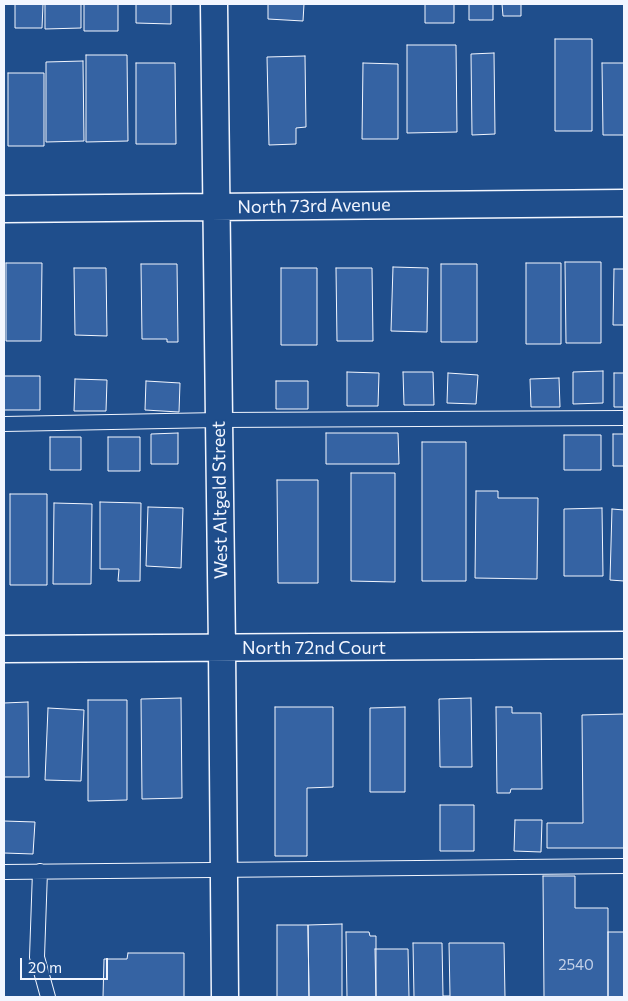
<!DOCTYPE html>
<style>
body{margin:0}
#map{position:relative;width:628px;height:1001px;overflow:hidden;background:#1f4e8c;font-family:Commissioner,sans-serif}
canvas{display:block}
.frame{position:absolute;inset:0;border:5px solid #f2f6ff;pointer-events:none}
.scale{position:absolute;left:20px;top:958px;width:88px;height:22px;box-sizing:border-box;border:2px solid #f2f6ff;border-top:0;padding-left:6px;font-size:15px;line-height:18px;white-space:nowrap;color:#f2f6ff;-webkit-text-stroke:4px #1f4e8c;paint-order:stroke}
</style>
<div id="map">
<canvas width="628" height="1001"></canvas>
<div class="frame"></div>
<div class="scale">20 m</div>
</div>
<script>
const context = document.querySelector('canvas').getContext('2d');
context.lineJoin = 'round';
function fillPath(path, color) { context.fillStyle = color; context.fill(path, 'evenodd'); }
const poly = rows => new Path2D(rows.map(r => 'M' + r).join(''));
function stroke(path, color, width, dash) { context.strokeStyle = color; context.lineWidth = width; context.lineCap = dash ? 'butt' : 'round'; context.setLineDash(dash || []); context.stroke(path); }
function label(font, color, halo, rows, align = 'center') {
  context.font = font + ' Commissioner,sans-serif'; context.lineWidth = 4; context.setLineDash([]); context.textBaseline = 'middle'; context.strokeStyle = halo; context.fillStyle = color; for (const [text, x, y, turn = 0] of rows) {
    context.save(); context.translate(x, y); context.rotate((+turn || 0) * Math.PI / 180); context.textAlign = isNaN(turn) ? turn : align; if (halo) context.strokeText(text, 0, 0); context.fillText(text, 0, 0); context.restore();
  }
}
const building = poly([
 [15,4,43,4,42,28,15,28,15,4],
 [45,4,81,4,81,28,45,29,45,4],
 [84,4,118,4,118,31,84,31,84,4],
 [136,4,171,4,171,24,136,23,136,4],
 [268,4,304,4,303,21,268,19,268,4],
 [425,4,454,4,454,23,425,23,425,4],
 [469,4,493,4,493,20,469,20,469,4],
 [502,4,521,4,521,16,503,16,502,4],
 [555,39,592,39,592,131,555,131,555,39],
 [407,45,456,45,457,132,407,133,407,45],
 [494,53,495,134,472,135,471,54,494,53],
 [86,55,127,55,128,141,86,142,86,55],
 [305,56,306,127,296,128,296,144,269,145,267,57,305,56],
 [83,61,84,141,46,142,46,62,83,61],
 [136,63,175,63,176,144,136,144,136,63],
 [363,63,398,64,398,139,362,139,363,63],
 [602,63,624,63,624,135,603,135,602,63],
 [8,73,44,73,44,146,8,146,8,73],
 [565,262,601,262,601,343,566,343,565,262],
 [6,263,42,263,41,341,6,341,6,263],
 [526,263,561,263,561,344,526,344,526,263],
 [141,264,177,264,178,342,167,342,167,339,142,339,141,264],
 [441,264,477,264,477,342,441,342,441,264],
 [393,267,428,268,427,332,391,331,393,267],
 [74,268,106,268,107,336,75,335,74,268],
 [281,268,317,268,317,345,281,345,281,268],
 [336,268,372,268,373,341,337,341,336,268],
 [614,269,624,269,624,325,613,325,614,269],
 [603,371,603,403,573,404,573,372,603,371],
 [347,372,379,373,378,406,347,406,347,372],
 [403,372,433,372,434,405,404,405,403,372],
 [448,373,478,375,476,404,447,403,448,373],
 [614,373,624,373,624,407,614,407,614,373],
 [4,376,40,376,40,410,4,410,4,376],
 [559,378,560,407,531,407,530,379,559,378],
 [75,379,107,380,106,411,74,411,75,379],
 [146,381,180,383,179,412,145,410,146,381],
 [276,381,308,381,308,409,276,409,276,381],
 [178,433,178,464,151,464,151,434,178,433],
 [326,433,398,433,399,464,326,464,326,433],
 [613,434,624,434,624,466,613,466,613,434],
 [564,435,601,435,601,470,564,470,564,435],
 [50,437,81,437,81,470,50,470,50,437],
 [108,437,140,437,140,471,108,471,108,437],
 [422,442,466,442,466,581,422,581,422,442],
 [351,473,395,473,395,582,351,581,351,473],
 [277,480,318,480,318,583,278,583,277,480],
 [476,491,498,491,498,498,538,498,537,579,475,578,476,491],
 [10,494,47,494,47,585,10,585,10,494],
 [100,502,141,503,140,581,118,581,119,569,100,569,100,502],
 [54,503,92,504,91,584,53,584,54,503],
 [148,507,183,508,181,568,146,566,148,507],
 [602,508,603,576,564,576,564,509,602,508],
 [612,509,624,510,624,581,610,580,612,509],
 [181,698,182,798,142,799,141,699,181,698],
 [471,698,472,767,440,767,439,699,471,698],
 [88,700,127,700,127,800,88,801,88,700],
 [28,702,29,777,4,777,4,703,28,702],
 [275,707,333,707,333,787,307,788,307,856,275,856,275,707],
 [405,707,405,792,370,792,370,708,405,707],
 [496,707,512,707,512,713,541,713,542,789,511,789,510,793,497,793,496,707],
 [48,708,84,710,81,781,45,780,48,708],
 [624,714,624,848,547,848,547,823,583,823,582,715,624,714],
 [440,805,474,805,474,851,440,851,440,805],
 [515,820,542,820,541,852,514,851,515,820],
 [4,821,35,822,33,854,4,853,4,821],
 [543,876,575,876,575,908,608,908,608,997,544,997,543,876],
 [342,924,342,997,309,997,308,925,342,924],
 [277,925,308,925,309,997,277,997,277,925],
 [346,932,369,932,370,936,376,936,376,997,347,997,346,932],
 [608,932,624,932,624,997,608,997,608,932],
 [413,943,442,943,443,996,450,996,449,943,504,943,505,997,414,997,413,943],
 [375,949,408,949,409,997,376,997,375,949],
 [128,953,184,953,184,997,103,997,104,959,127,959,128,953]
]);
fillPath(building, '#3563a3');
stroke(building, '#f2f6ff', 1);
const lane = poly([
 [4,424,219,420,624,418],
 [40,871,37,957,48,997],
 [4,872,624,866]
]);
const street = poly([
 [214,4,219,420,222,648,225,997],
 [4,209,624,203],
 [4,649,624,645]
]);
stroke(lane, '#f2f6ff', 16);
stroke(street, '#f2f6ff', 29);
stroke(lane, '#1f4e8c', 14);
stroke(street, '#1f4e8c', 26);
label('15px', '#c3d1e8', null, [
 ["2540",576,965]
]);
label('18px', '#f2f6ff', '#1f4e8c', [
 ["North 73rd Avenue",314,206,-1],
 ["West Altgeld Street",220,500,-91],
 ["North 72nd Court",314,648]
]);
</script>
